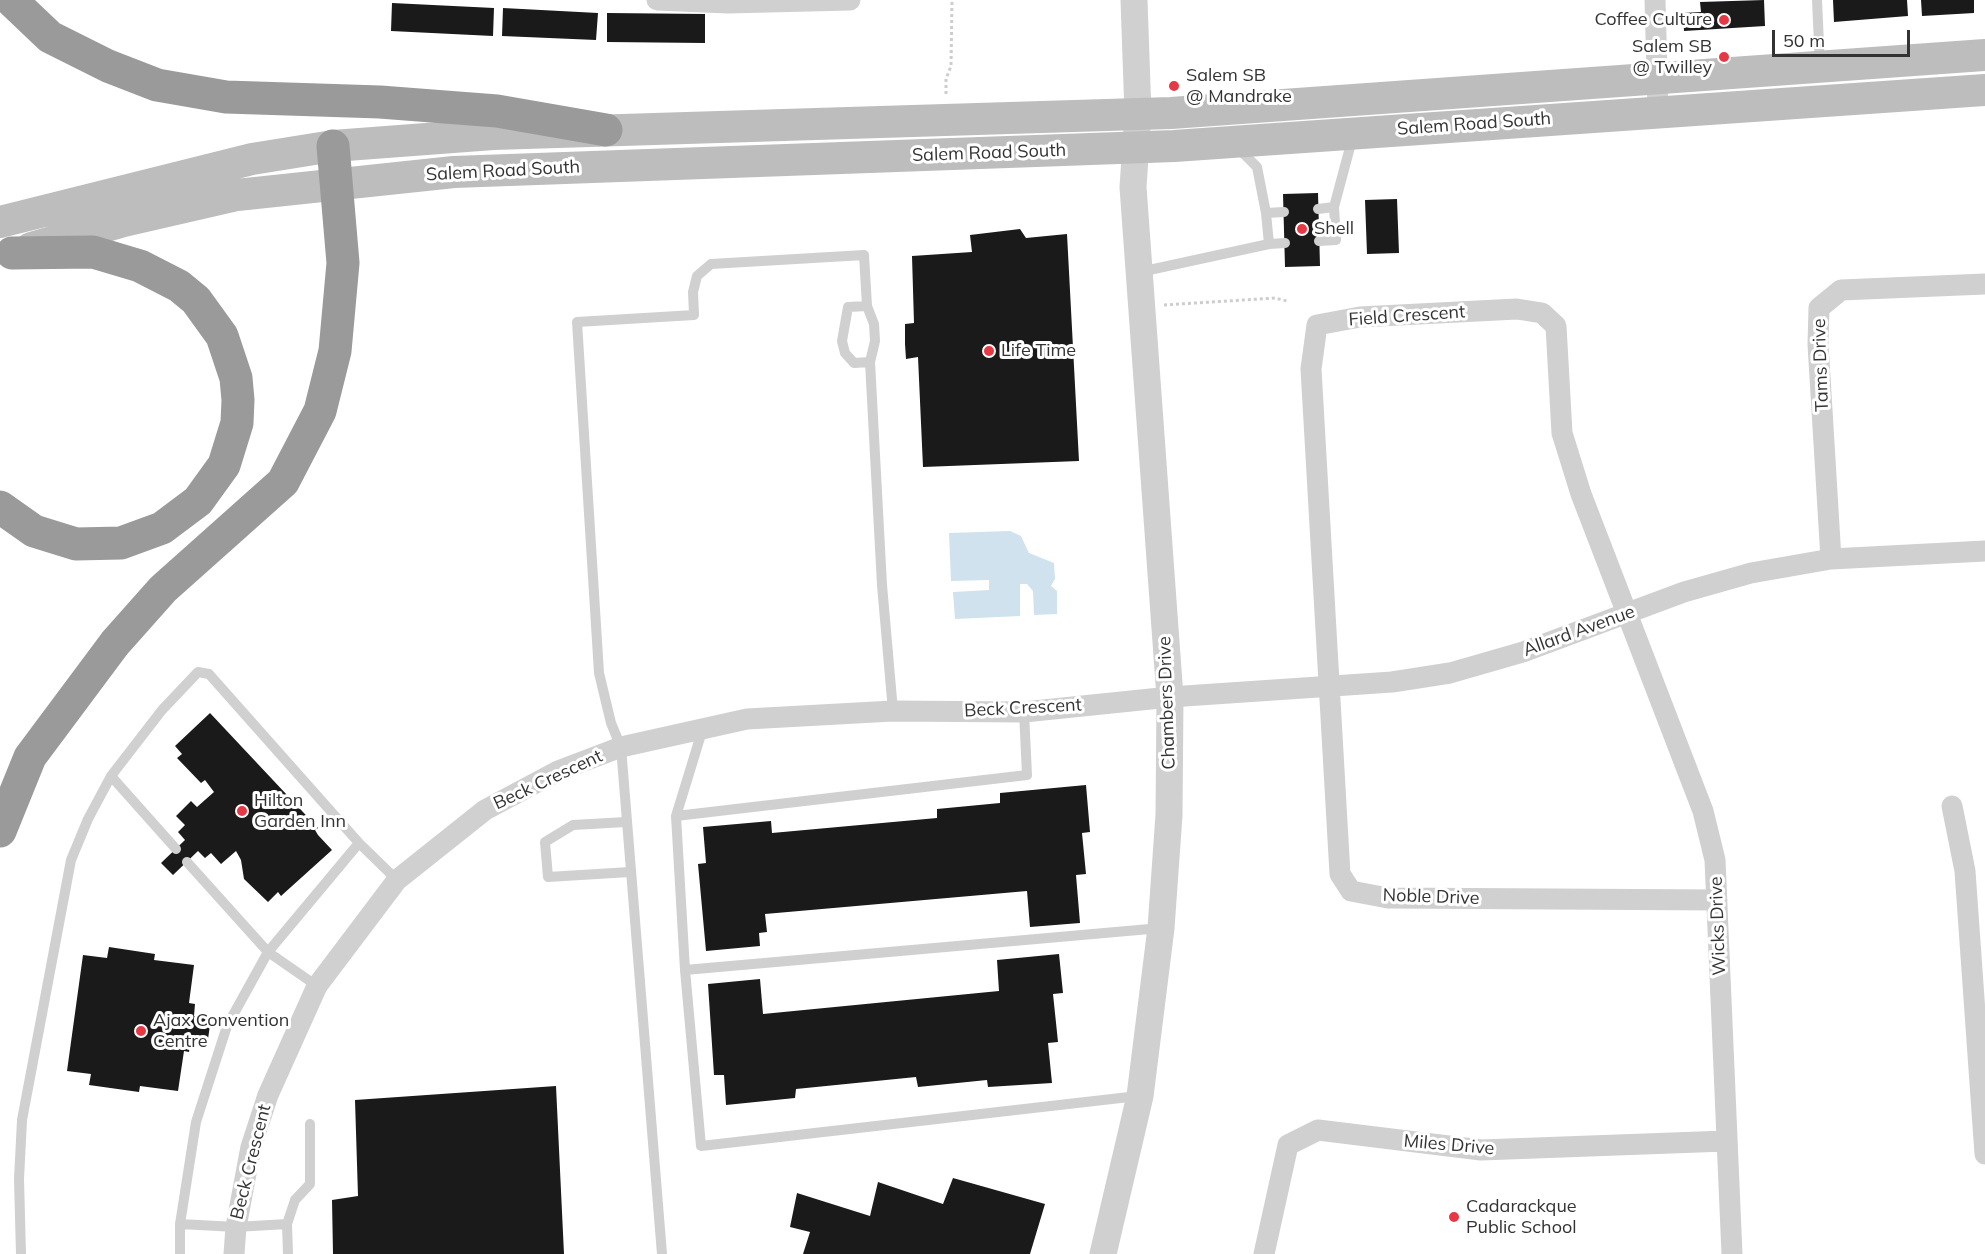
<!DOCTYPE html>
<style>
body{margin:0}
#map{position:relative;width:1985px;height:1254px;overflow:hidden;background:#fff;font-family:Mulish,sans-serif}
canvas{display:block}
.scale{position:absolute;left:1772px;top:30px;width:138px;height:27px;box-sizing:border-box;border:3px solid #333;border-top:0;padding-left:8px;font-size:18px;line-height:21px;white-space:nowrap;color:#333;-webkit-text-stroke:4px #fff;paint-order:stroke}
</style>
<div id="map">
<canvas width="1985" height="1254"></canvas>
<div class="scale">50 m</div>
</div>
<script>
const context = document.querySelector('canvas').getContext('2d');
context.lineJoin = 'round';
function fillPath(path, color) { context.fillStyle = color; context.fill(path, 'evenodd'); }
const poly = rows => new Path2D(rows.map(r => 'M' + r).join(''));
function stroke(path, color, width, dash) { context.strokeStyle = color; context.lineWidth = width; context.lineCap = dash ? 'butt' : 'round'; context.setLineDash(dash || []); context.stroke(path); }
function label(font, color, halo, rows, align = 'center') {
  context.font = font + ' Mulish,sans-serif'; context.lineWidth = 6; context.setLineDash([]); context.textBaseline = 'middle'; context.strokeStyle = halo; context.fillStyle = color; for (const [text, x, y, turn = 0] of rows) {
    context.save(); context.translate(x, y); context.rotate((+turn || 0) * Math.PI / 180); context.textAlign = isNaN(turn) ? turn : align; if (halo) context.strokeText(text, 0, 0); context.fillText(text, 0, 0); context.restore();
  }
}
fillPath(poly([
 [1010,531,1021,536,1029,553,1054,563,1055,579,1051,586,1057,591,1057,614,1034,615,1033,591,1027,584,1020,584,1020,616,955,619,953,592,989,590,989,580,951,581,949,533]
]), '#cfe2ee');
fillPath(poly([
 [1764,0,1765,26,1684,31,1683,13,1701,12,1700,2],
 [1833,0,1907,0,1908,16,1834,22],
 [1921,0,1974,0,1974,13,1922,16],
 [392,3,494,8,493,36,391,31],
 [503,8,598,13,596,40,502,36],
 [607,13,705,14,705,43,607,42],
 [1318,193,1320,266,1285,267,1283,194],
 [1397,199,1399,253,1367,254,1365,200],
 [1020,229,1026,238,1067,234,1079,461,923,467,918,357,906,359,905,344,905,324,914,323,912,256,972,252,970,235],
 [210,713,318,828,315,830,318,835,332,850,281,896,278,892,268,902,244,879,241,860,236,851,221,864,211,853,205,858,198,851,173,875,161,863,185,840,178,832,185,825,176,816,191,801,197,807,214,792,205,780,201,783,177,758,182,754,175,746],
 [1086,785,1090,832,1082,833,1086,874,1076,875,1080,923,1030,927,1027,891,765,914,767,932,759,933,760,946,706,951,698,864,706,863,703,827,771,821,772,833,937,818,937,809,1000,803,1000,793],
 [109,947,155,954,154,960,194,965,189,1003,195,1004,194,1016,211,1018,207,1046,190,1044,189,1052,184,1051,178,1091,140,1086,139,1092,89,1085,91,1074,67,1071,83,955,107,958],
 [1059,954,1063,993,1053,994,1058,1042,1048,1043,1052,1083,988,1087,987,1080,918,1087,916,1077,796,1089,795,1098,726,1105,724,1075,714,1075,708,984,760,979,763,1014,999,991,997,960],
 [556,1086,564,1254,333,1254,332,1200,358,1196,355,1100],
 [953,1178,1045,1204,1030,1254,803,1254,810,1232,790,1227,797,1193,870,1216,878,1182,943,1204]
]), '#1a1a1a');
stroke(poly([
 [946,94,946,79,951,66,952,0],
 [1164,305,1275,298,1287,301]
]), '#cdcdcd', 3, [3, 3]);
stroke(poly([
 [1817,0,1820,66],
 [1237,147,1257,167,1266,213,1284,212],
 [1318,209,1334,207,1353,136],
 [1266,213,1269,244,1285,243],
 [1319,241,1336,240,1334,207],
 [1140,272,1269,244],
 [867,306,848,307,842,341,845,353,854,363,870,362],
 [1024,712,1027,775,676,816,685,970,701,1146,1138,1096],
 [111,776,176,849],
 [676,816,703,728],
 [626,822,573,825,545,842,548,877,630,872],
 [187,862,268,952,227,1026,196,1122,180,1224,236,1227,287,1224,288,1254],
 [685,970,1161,928],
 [317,986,268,952,359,843,397,880],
 [287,1224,295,1200,310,1184,310,1124],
 [21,1254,19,1179,22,1120,71,860,88,819,111,776,162,710,198,672,209,674,359,843],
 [180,1254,180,1224],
 [662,1254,621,747,611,723,599,673,577,322,694,315,693,292,697,276,711,264,864,255,867,306,874,324,875,341,870,362,882,585,893,711]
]), '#d0d0d0', 10);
stroke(poly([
 [657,0,728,3,850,0],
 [1655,0,1658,110],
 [1831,559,1818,344,1819,308,1841,290,1985,284],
 [1952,806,1965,871,1985,1154],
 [1717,900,1388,898,1351,891,1340,874,1311,369,1317,325,1360,317,1517,309,1542,313,1556,326,1562,433,1581,494,1703,811,1715,860,1732,1254],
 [234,1254,236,1227,251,1147,268,1095,317,986,397,880,485,810,558,771,621,747,747,719,893,711,1024,712,1170,697,1392,682,1450,673,1523,652,1684,592,1751,573,1831,559,1985,551],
 [1264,1254,1288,1145,1318,1130,1481,1150,1726,1141]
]), '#d0d0d0', 21);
stroke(poly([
 [1103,1254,1140,1096,1161,928,1169,815,1170,697,1133,187,1138,114,1134,0]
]), '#d0d0d0', 27);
stroke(poly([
 [0,222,252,159,333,146,493,134,1171,113,1985,55],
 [31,248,124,221,237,195,454,172,1174,146,1985,90]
]), '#bdbdbd', 32);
stroke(poly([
 [11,0,50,37,108,66,157,85,226,97,380,102,497,111,606,130],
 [0,507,34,531,76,544,121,543,162,528,198,501,224,465,237,423,238,400,236,378,222,336,196,300,179,286,140,266,93,252,12,253],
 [0,831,30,757,115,643,163,589,283,482,320,411,335,351,343,263,333,146]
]), '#9a9a9a', 33);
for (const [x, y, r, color] of [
 [1724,20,6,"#e63946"],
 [1724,57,6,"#e63946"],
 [1174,86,6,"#e63946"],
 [1302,229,6,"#e63946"],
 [989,351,6,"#e63946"],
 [242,811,6,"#e63946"],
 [141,1031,6,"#e63946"],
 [1454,1217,6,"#e63946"]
]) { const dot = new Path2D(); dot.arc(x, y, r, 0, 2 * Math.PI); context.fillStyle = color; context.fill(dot); stroke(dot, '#fff', 2); }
label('18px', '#333', '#fff', [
 ["Coffee Culture",1712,20,"right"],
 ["Salem SB",1712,47,"right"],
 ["@ Twilley",1712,68,"right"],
 ["Salem SB",1186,76],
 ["@ Mandrake",1186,97],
 ["Shell",1314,229],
 ["Life Time",1001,351],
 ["Hilton",254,801],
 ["Garden Inn",254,822],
 ["Ajax Convention",153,1021],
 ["Centre",153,1042],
 ["Cadarackque",1466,1207],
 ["Public School",1466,1228]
], 'left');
label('18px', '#333', '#fff', [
 ["Salem Road South",1474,124,-4],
 ["Salem Road South",989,153,-2],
 ["Salem Road South",503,171,-3],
 ["Field Crescent",1407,316,-4],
 ["Tams Drive",1821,365,-92],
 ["Allard Avenue",1579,631,-20],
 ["Chambers Drive",1167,703,-92],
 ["Beck Crescent",1023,708,-3],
 ["Beck Crescent",548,780,-25],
 ["Noble Drive",1431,897,2],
 ["Wicks Drive",1718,926,-92],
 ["Miles Drive",1449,1145,5],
 ["Beck Crescent",251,1162,-76]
]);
</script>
